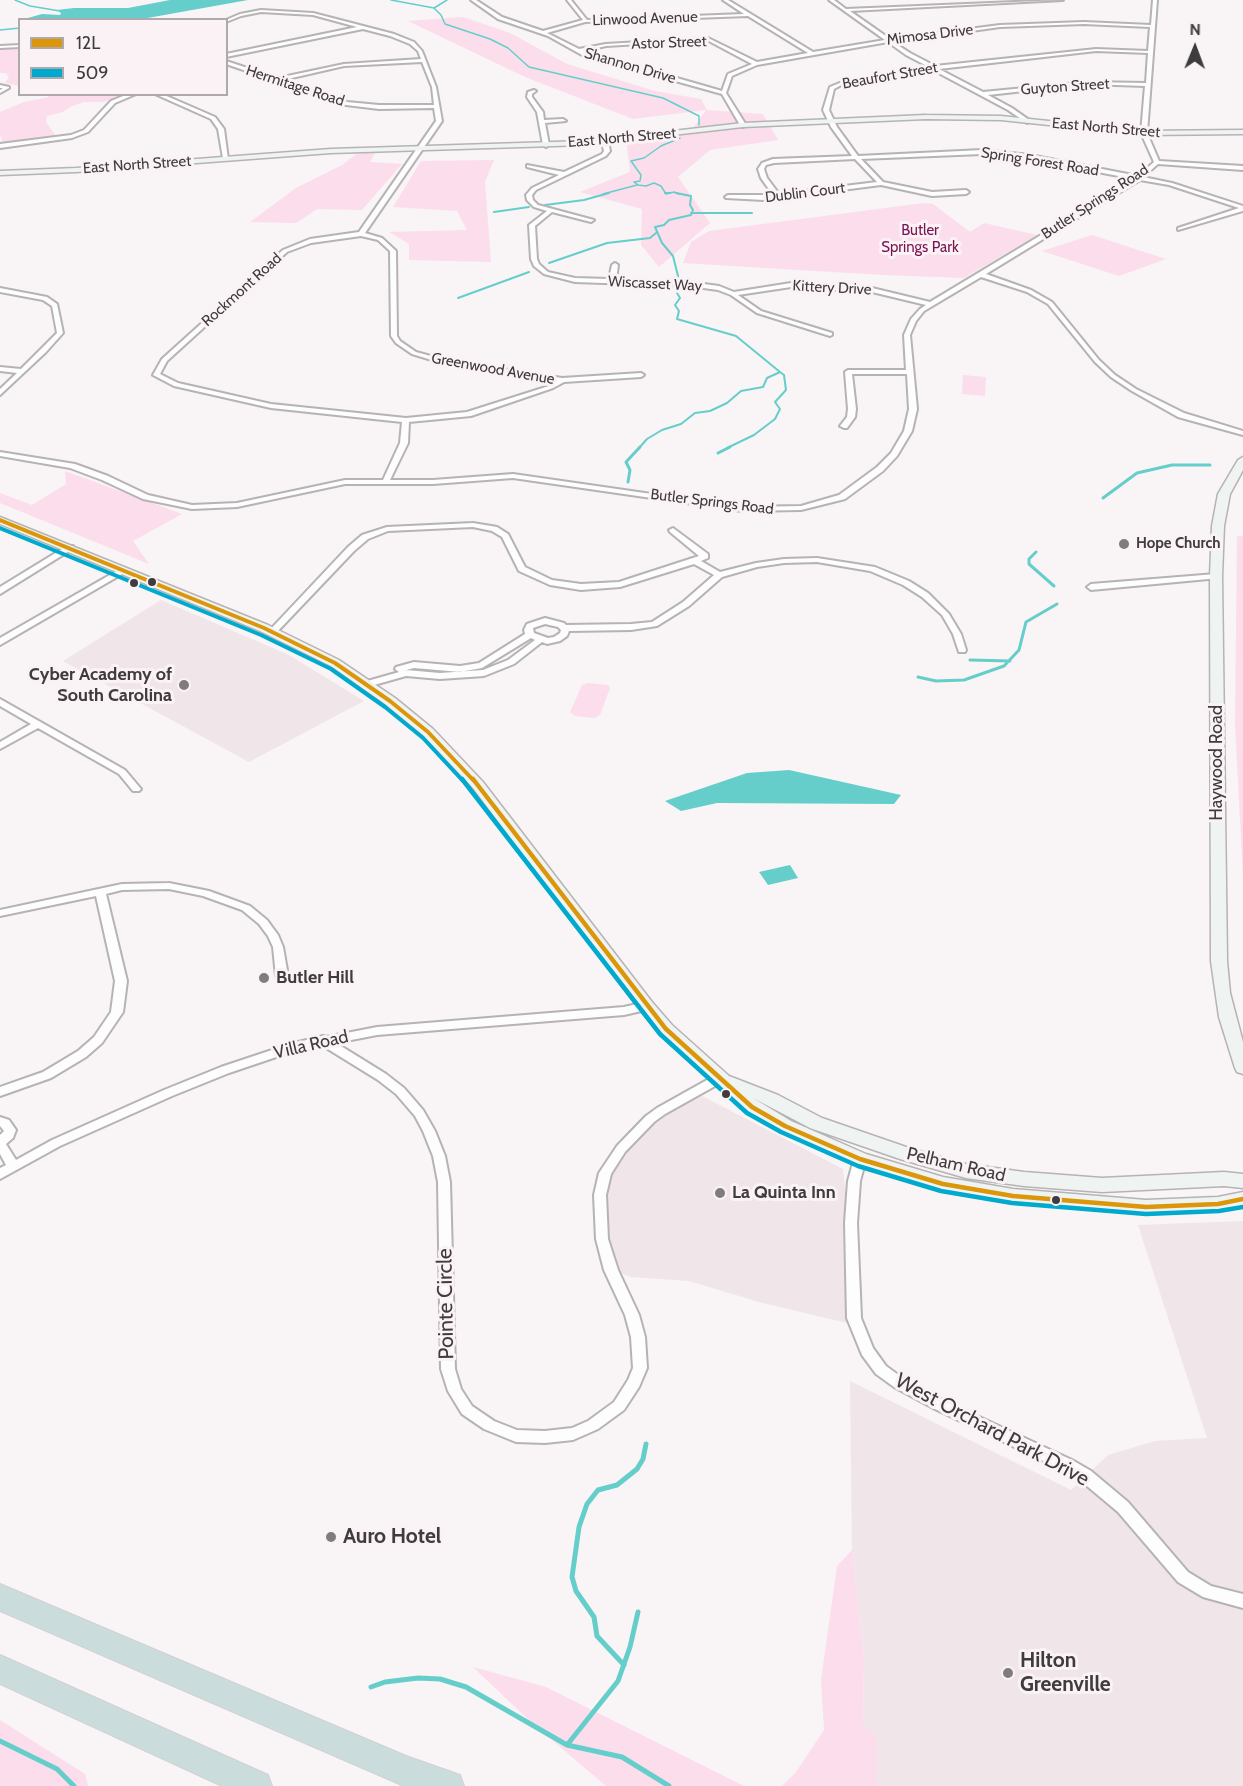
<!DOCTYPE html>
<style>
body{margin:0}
#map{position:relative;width:1243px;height:1786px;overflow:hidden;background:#f9f4f6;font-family:Cabin,sans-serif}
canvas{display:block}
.legend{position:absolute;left:18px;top:18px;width:210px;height:78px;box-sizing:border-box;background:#fbf2f6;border:2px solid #b0a9ac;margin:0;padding:8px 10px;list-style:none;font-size:18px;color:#3f3c3d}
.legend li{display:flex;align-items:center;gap:12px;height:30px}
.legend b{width:30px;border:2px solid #b0a9ac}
.north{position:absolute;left:1165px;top:18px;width:60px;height:60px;-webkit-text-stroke:4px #fbf2f6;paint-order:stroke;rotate:1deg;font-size:16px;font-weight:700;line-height:24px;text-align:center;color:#3f3c3d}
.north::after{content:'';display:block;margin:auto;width:21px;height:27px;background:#3f3c3d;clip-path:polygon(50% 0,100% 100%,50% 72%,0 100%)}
</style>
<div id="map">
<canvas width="1243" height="1786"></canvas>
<ul class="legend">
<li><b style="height:8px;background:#db9609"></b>12L</li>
<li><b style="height:8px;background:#00a9ce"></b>509</li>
</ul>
<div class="north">N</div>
</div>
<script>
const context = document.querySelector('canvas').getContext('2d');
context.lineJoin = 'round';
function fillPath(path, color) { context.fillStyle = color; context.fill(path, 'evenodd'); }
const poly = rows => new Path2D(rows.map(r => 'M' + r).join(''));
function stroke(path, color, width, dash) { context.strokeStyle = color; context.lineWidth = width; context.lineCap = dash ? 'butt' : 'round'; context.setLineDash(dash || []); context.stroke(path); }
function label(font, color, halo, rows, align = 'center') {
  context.font = font + ' Cabin,sans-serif'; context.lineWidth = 6; context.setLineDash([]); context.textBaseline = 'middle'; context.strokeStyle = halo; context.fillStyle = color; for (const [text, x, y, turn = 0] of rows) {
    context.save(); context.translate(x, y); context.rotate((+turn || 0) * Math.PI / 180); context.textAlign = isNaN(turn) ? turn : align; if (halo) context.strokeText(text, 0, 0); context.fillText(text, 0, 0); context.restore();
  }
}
fillPath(poly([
 [161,600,289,655,364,701,249,762,63,661],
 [702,1096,843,1169,848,1218,847,1323,759,1302,689,1281,631,1277,606,1268,603,1183,626,1151,657,1116],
 [1243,1221,1243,1786,877,1786,863,1724,864,1660,852,1550,850,1381,1071,1490,1108,1455,1155,1441,1207,1438,1138,1225]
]), '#f0e5e9');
fillPath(poly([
 [463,17,510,33,567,64,655,91,701,99,707,110,763,114,778,140,710,150,678,177,710,223,659,267,641,245,642,209,580,192,630,172,626,138,691,131,706,110,633,119,525,77,408,21],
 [0,49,19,49,19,86,5,83,9,77,6,73,0,73],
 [47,95,122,95,104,102,84,102,70,107,63,112,47,116,46,122,56,136,3,143,0,134,0,112,24,102,49,97],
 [358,153,375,153,370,162,402,164,362,210,317,209,296,223,250,222,296,188,342,165],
 [494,160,485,182,491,262,409,260,409,244,389,232,467,230,457,211,393,207,421,161],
 [924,203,933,204,970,232,984,223,1037,235,964,278,883,275,683,263,691,242,709,231],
 [1092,235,1166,259,1119,276,1042,251],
 [963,375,986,377,985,396,962,394],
 [65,471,182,514,133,541,149,564,0,503,0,493,32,505,66,484],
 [1237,536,1243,536,1243,877,1235,724],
 [588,683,608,685,610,688,600,715,594,718,575,716,570,712,582,685],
 [852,1550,864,1660,863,1724,877,1737,877,1786,782,1786,796,1772,824,1730,821,1680,837,1566],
 [473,1667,546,1687,744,1786,606,1786,533,1724],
 [0,1720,85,1774,88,1786,0,1786]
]), '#fcddeb');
fillPath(poly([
 [170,0,248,0,142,19,28,18,42,14,60,15,61,13,57,10,74,8,128,8],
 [789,770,901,795,894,804,717,803,681,811,665,801,747,773],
 [790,865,798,878,768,885,759,872]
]), '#65cecb');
stroke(poly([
 [15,0,30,6,60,11],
 [391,0,434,8,441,15,445,24,490,39,508,48,529,67,663,98,699,116,699,125],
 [434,8,447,0],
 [0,30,20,28],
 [603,194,637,185],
 [679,194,674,192,666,194,661,186,654,183,646,186,638,185,634,182,640,181,641,175,631,161,644,158,661,146,680,138]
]), '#65cecb', 1.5);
stroke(poly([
 [665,193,670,193],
 [676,193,691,196,690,205,693,210,691,215,669,220,664,225,655,227,662,243,673,256,679,280],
 [545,205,584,200,609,193],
 [494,212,529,207],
 [691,213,752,213],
 [549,263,607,243,650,238,656,233],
 [458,298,529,272],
 [639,448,647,439,662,430,681,424,695,413,710,411,727,403,741,391,763,387,767,378,780,372,736,336,677,319,679,311,675,305,680,298,677,293,679,288],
 [727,448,754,435,775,419,780,409,775,402,786,390,784,375,780,372]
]), '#65cecb', 2);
stroke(poly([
 [718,453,730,447],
 [628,482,630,470,626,462,640,447],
 [1103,498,1137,473,1172,465,1210,465],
 [1036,552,1029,559,1029,564,1054,586],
 [970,660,1010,661],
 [918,677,936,681,964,680,1004,666,1019,650,1026,622,1057,604]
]), '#65cecb', 3);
stroke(poly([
 [624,1665,597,1636,594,1617,576,1591,572,1577,579,1527,587,1504,598,1490,617,1485,637,1469,643,1459,646,1444],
 [371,1687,385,1682,418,1678,440,1679,466,1687,567,1745,622,1757,669,1786],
 [0,1741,57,1769,74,1786],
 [567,1745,618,1681,630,1647,638,1612]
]), '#65cecb', 5);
const street = poly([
 [471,0,476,0,502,17,543,31,583,20,567,0,571,0,587,20,744,14,723,0,728,0,813,52,885,40,829,0,834,0,846,9,1063,0,850,11,890,39,1000,25,1084,22,1151,25,1153,0,1157,0,1147,133,1159,161,1243,166,1243,170,1158,164,1143,177,1172,183,1243,206,1243,211,1178,230,1178,228,1239,208,1169,185,1140,180,986,274,1031,290,1052,302,1099,360,1115,375,1136,389,1184,413,1243,431,1243,435,1178,417,1132,391,1111,377,1095,362,1048,304,1027,292,981,277,924,311,916,321,910,335,917,409,912,431,897,456,883,471,845,499,801,510,742,511,513,478,433,484,345,484,237,507,192,509,143,499,102,480,70,468,0,456,0,452,75,464,108,476,148,495,192,505,237,503,345,480,383,480,400,443,402,422,271,408,174,386,153,375,162,359,283,250,310,239,359,232,436,121,434,108,379,109,346,105,226,64,226,61,278,78,344,64,421,59,418,51,410,44,390,36,363,29,226,57,226,54,357,27,313,15,261,12,241,16,226,22,226,20,240,14,261,10,313,13,394,34,414,42,422,51,436,87,442,121,365,233,382,238,396,251,397,336,400,341,416,352,449,361,562,378,641,373,644,375,641,377,564,382,553,388,471,416,409,422,408,443,390,480,433,480,513,474,742,507,801,506,839,495,877,467,891,453,904,431,909,409,907,374,852,374,856,409,855,417,847,428,844,428,840,426,847,417,848,409,845,372,848,370,906,370,904,335,911,319,920,309,926,305,872,292,791,287,738,295,761,311,832,333,832,335,830,336,757,313,731,295,718,290,689,286,575,282,544,274,534,266,531,259,529,225,547,211,534,207,527,200,526,195,532,188,559,175,527,167,527,165,564,172,602,154,604,151,602,142,605,140,608,142,610,151,606,156,536,190,532,195,533,200,538,205,594,220,591,222,552,212,535,226,537,259,539,264,548,272,575,278,609,279,612,265,615,263,618,265,616,280,689,282,719,286,734,292,791,283,872,288,930,302,1134,179,1030,159,982,154,861,159,883,182,932,192,966,190,969,192,966,194,932,196,881,185,764,200,726,198,725,197,728,195,773,195,761,178,758,169,762,163,773,159,852,156,831,127,823,110,830,87,842,82,929,67,906,55,888,42,757,65,732,76,726,93,746,125,743,127,740,125,722,94,582,55,548,36,498,19,471,0],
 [748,16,808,53,757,62,708,38,606,44,579,49,547,33,585,22,748,16],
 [1084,24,1150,27,1148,51,1096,49,935,66,910,53,893,42,1000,27,1084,24],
 [707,40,752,64,728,74,722,91,583,51,606,46,707,40],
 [1096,51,1148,53,1146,83,1087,82,983,92,939,69,1096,51],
 [422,62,432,87,434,105,379,105,347,102,283,80,344,66,422,62],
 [933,70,1008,110,1027,123,1029,120,1012,108,988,95,1087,84,1145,86,1141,133,1154,162,1138,176,1030,155,982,150,858,156,837,127,829,110,834,89,843,84,933,70],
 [855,159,877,182,779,194,767,178,764,169,766,165,774,163,855,159],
 [361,236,378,240,390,251,391,336,396,343,412,354,448,365,555,381,549,386,467,412,406,418,271,404,178,383,160,374,167,361,287,252,311,243,361,236],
 [20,45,20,47,0,48,0,46,20,45],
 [0,85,9,87,9,88,0,93,0,90,3,88,0,88,0,85],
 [534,90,536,91,532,94,532,97,543,112,544,120,563,119,566,121,545,123,549,145,546,147,543,145,537,112,527,97,528,92,534,90],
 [128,94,136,94,115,103,88,132,72,138,0,148,0,144,71,135,84,130,111,101,128,94],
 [155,94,162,94,215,117,224,129,228,159,223,158,218,129,211,119,155,94],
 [0,288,47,297,57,304,63,333,46,352,0,395,0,389,17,373,0,371,0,367,21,369,57,333,52,306,43,300,0,292,0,288],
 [473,523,497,527,508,534,525,567,552,580,581,584,619,582,699,556,670,532,669,530,673,528,708,554,708,558,701,561,720,572,756,563,784,559,817,558,875,567,909,581,928,593,949,614,961,634,966,650,965,652,959,652,953,634,942,615,922,597,903,585,870,571,817,562,784,563,757,567,722,577,689,606,657,626,631,630,569,631,567,636,560,641,547,644,542,642,514,664,484,676,440,679,406,676,367,687,364,686,362,684,364,682,406,670,440,673,483,670,508,660,535,640,531,638,482,668,460,672,414,668,399,672,395,669,396,667,414,662,460,666,479,663,525,634,524,630,527,624,545,618,564,623,566,625,631,624,652,622,683,602,714,575,694,564,620,587,581,590,550,585,519,571,502,537,492,531,473,527,388,531,368,539,354,551,275,634,269,634,268,632,348,547,362,535,387,527,473,523],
 [545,624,558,627,561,630,560,633,554,637,548,638,534,633,533,628,545,624],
 [67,546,73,546,74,548,0,594,0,587,67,546],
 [122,568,125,568,129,570,0,645,0,638,122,568],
 [1216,574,1220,576,1219,578,1091,590,1087,587,1091,584,1216,574],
 [0,699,125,770,141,789,139,791,133,791,119,774,38,728,0,749,0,742,31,724,0,706,0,699],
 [169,883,209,891,250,906,267,920,278,935,283,947,288,976,286,979,282,980,276,976,273,947,268,936,259,924,242,910,203,896,169,889,122,890,106,894,127,981,123,1012,102,1043,86,1057,51,1078,0,1096,0,1087,43,1072,78,1051,94,1037,111,1012,115,981,96,896,0,916,0,910,122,884,169,883],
 [646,1002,650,1003,652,1006,650,1009,624,1015,377,1035,336,1043,386,1074,404,1088,423,1110,435,1131,445,1156,450,1182,455,1369,461,1389,472,1406,494,1421,517,1430,545,1431,572,1428,588,1421,614,1402,628,1380,633,1368,631,1337,625,1315,604,1270,596,1239,594,1195,599,1173,617,1146,646,1116,657,1108,716,1075,724,1075,726,1078,724,1081,665,1114,654,1122,625,1152,611,1174,606,1195,608,1239,618,1270,639,1315,645,1337,647,1368,639,1387,624,1410,598,1429,573,1440,545,1443,516,1442,484,1429,462,1414,448,1391,441,1369,438,1182,433,1156,423,1131,415,1116,396,1094,378,1080,323,1046,291,1052,229,1073,172,1096,60,1146,0,1179,0,1168,6,1165,0,1154,0,1135,4,1131,0,1126,0,1117,9,1120,16,1130,13,1138,6,1144,16,1160,52,1140,164,1090,221,1067,290,1044,323,1036,326,1037,377,1027,624,1007,646,1002],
 [860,1154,864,1156,866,1159,860,1181,857,1223,861,1318,873,1348,886,1366,904,1379,945,1401,1072,1460,1091,1471,1128,1502,1188,1572,1211,1586,1243,1594,1243,1608,1203,1597,1178,1582,1118,1512,1081,1481,1062,1470,935,1409,894,1387,876,1374,862,1355,847,1318,845,1223,848,1181,854,1159,856,1156,860,1154]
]);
const secondary = poly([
 [926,115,1001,116,1144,131,1243,130,1243,134,1144,135,1001,120,926,119,743,127,585,145,331,153,76,172,0,175,0,171,76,168,331,149,585,141,743,123,926,115],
 [1243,457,1243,470,1230,494,1224,526,1222,576,1227,961,1230,993,1243,1042,1243,1074,1237,1072,1235,1068,1219,1017,1211,961,1210,576,1212,526,1218,494,1238,460,1243,457],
 [0,517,268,625,339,660,395,698,433,729,483,782,652,1002,672,1025,729,1076,778,1095,822,1118,909,1148,966,1164,1024,1172,1102,1178,1224,1172,1243,1174,1243,1188,1224,1186,1102,1192,1024,1186,966,1178,900,1159,810,1128,753,1098,791,1121,866,1154,943,1177,1013,1189,1146,1200,1218,1197,1243,1192,1243,1206,1218,1211,1146,1214,1013,1203,943,1191,860,1166,779,1131,746,1111,660,1033,640,1010,473,788,423,735,385,704,331,666,260,631,0,524,0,517]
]);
const highway = poly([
 [0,1584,406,1756,460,1775,464,1786,404,1786,0,1611,0,1584],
 [0,1655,268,1775,272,1786,222,1786,0,1684,0,1655]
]);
stroke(street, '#b6b3b4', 4);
stroke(secondary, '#b6b3b4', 3);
stroke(highway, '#d2d0d1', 2);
fillPath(street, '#fefdfe');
fillPath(secondary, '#eff4f3');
fillPath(highway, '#cadddc');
stroke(poly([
 [0,520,264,628,335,663,390,701,428,732,474,781]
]), '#db9609', 4);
stroke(poly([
 [473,779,666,1029,752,1107,785,1126,860,1159,943,1184,1013,1196,1146,1207,1218,1204,1243,1199]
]), '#db9609', 4.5);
stroke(poly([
 [0,528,261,635,331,669,385,707,423,738,463,781]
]), '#00a9ce', 4);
stroke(poly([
 [462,779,660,1034,747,1113,781,1132,858,1166,941,1191,1012,1203,1146,1214,1219,1211,1243,1207]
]), '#00a9ce', 4.5);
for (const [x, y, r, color] of [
 [1124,544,6,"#807c7e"],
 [152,582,5,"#3f3c3d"],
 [134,583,5,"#3f3c3d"],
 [184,685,6,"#807c7e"],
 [264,978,6,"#807c7e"],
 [726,1094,5,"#3f3c3d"],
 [720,1193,6,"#807c7e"],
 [1056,1200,5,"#3f3c3d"],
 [331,1537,6,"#807c7e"],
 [1008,1673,6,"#807c7e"]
]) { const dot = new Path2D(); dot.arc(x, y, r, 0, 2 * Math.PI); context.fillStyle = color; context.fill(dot); stroke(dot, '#fbf2f6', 2); }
label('15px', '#3f3c3d', '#fbf2f6', [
 ["Linwood Avenue",645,19,-2],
 ["Mimosa Drive",930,35,-7],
 ["Astor Street",669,43,-2],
 ["Shannon Drive",630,66,16],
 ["Beaufort Street",890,76,-10],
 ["Hermitage Road",295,86,18],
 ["Guyton Street",1065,87,-4],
 ["East North Street",1106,128,5],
 ["East North Street",622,138,-5],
 ["Spring Forest Road",1040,162,9],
 ["East North Street",137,165,-4],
 ["Dublin Court",805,193,-7],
 ["Butler Springs Road",1095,202,-33],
 ["Wiscasset Way",655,284,3],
 ["Kittery Drive",832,288,3],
 ["Rockmont Road",242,290,-42],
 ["Greenwood Avenue",493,369,10],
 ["Butler Springs Road",712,502,7]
]);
label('15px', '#791251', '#fbf2f6', [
 ["Butler",920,231],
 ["Springs Park",920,248]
]);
label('bold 15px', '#3f3c3d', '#fbf2f6', [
 ["Hope Church",1136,544]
], 'left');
label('bold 18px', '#3f3c3d', '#fbf2f6', [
 ["Cyber Academy of",172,675,"right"],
 ["South Carolina",172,696,"right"],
 ["Butler Hill",276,978],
 ["La Quinta Inn",732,1193]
], 'left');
label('18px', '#3f3c3d', '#fbf2f6', [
 ["Haywood Road",1217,763,-90],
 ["Villa Road",311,1045,-13],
 ["Pelham Road",956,1165,13]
]);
label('21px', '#3f3c3d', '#fbf2f6', [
 ["Pointe Circle",446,1304,-91],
 ["West Orchard Park Drive",992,1430,28]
]);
label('bold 21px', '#3f3c3d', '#fbf2f6', [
 ["Auro Hotel",343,1537],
 ["Hilton",1020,1661],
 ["Greenville",1020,1685]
], 'left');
</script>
